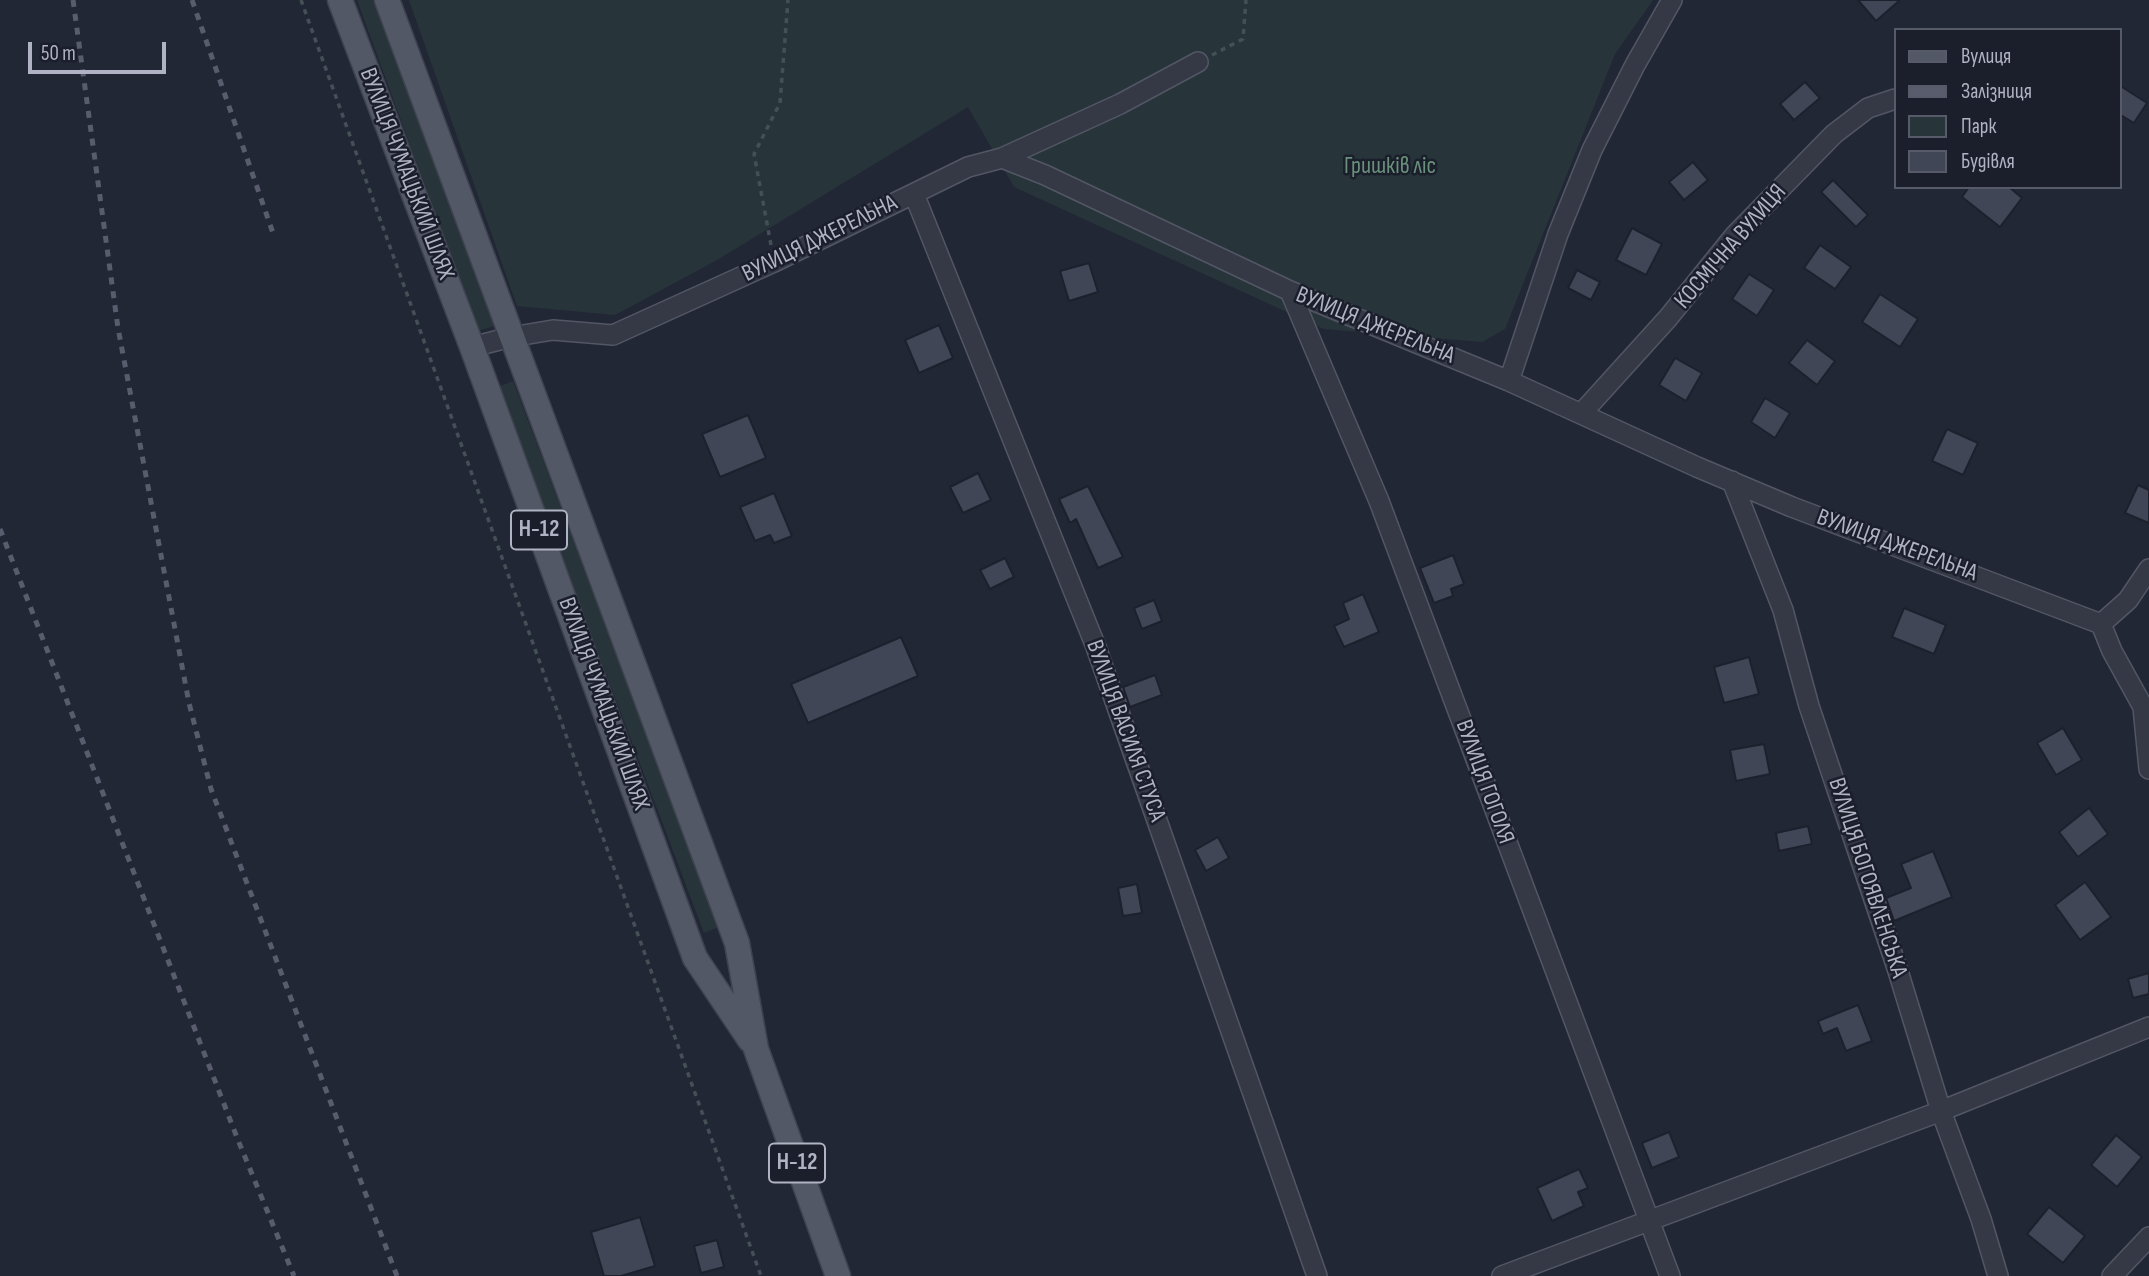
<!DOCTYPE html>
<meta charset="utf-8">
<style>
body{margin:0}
#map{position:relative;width:2149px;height:1276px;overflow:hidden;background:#222736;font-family:"Sofia Sans Condensed",sans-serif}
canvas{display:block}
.legend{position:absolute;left:1894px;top:28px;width:228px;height:161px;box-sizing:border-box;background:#1b1e2b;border:2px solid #575a68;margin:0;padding:9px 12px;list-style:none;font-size:21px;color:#b0b3c3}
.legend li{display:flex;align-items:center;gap:14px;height:35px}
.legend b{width:35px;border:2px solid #575a68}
.scale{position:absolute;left:28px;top:42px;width:138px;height:32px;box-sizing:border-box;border:4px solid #b0b3c3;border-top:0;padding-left:9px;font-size:21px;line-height:24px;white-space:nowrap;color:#b0b3c3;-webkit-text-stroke:5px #1b1e2b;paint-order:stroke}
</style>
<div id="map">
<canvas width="2149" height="1276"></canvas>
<ul class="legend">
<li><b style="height:9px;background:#535866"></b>Вулиця</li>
<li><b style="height:9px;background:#585c6d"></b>Залізниця</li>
<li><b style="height:19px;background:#27353a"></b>Парк</li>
<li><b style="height:19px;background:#414657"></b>Будівля</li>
</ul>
<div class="scale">50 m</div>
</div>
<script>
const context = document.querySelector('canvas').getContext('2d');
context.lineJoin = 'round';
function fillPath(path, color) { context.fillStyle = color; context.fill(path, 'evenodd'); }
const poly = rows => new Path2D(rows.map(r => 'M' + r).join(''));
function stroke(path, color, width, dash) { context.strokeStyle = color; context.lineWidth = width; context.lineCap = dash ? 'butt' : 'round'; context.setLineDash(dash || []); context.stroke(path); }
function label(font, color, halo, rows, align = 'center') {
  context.font = font + ' "Sofia Sans Condensed",sans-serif'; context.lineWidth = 5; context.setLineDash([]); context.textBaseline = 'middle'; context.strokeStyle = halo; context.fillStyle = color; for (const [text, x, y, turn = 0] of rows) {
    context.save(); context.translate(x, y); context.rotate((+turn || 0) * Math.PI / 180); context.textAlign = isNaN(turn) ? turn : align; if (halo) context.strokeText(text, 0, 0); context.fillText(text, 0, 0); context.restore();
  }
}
fillPath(poly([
 [357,0,375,0,494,326,478,331],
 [409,0,1653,0,1615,54,1505,329,1482,342,1324,329,1014,187,968,107,717,260,615,315,517,306],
 [513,381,719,927,704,933,498,387]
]), '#27353a');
const building = poly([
 [1858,0,1900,0,1876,21,1858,0],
 [1805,82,1820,98,1794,120,1780,104,1805,82],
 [2119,85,2147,103,2134,123,2119,114,2119,85],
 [1693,162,1708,180,1684,200,1669,182,1693,162],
 [1833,180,1868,215,1856,227,1821,192,1833,180],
 [1969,187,2009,187,2022,198,2000,227,1962,197,1969,187],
 [1632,228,1662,244,1646,275,1616,260,1632,228],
 [1820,245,1851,267,1835,289,1804,268,1820,245],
 [1089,263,1098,292,1069,301,1060,271,1089,263],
 [1577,270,1600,282,1591,300,1568,288,1577,270],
 [1749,274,1774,290,1757,316,1732,299,1749,274],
 [1880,294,1918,319,1900,347,1862,322,1880,294],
 [939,325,953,358,919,373,905,340,939,325],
 [1807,340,1835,361,1817,385,1789,363,1807,340],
 [1675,358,1702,373,1686,401,1659,385,1675,358],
 [1765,398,1790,413,1775,438,1751,422,1765,398],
 [748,415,766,458,720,477,702,434,748,415],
 [1947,429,1978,443,1963,475,1932,461,1947,429],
 [978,473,991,500,963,513,950,487,978,473],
 [2138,485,2149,490,2149,523,2125,513,2138,485],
 [1088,486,1123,557,1098,568,1076,519,1070,523,1059,499,1088,486],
 [774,493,792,536,774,543,770,535,755,541,740,507,774,493],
 [1453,555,1464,584,1451,589,1453,596,1434,603,1420,568,1453,555],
 [1005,558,1014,577,990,589,980,570,1005,558],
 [1363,594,1379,632,1344,647,1334,626,1349,619,1343,603,1363,594],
 [1154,600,1162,621,1142,629,1134,608,1154,600],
 [1904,608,1946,625,1934,654,1892,637,1904,608],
 [901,637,918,676,808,723,791,684,901,637],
 [1749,657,1759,694,1724,703,1714,667,1749,657],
 [1155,675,1162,695,1130,707,1123,687,1155,675],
 [2063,728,2082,760,2056,775,2037,743,2063,728],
 [1764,744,1770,774,1736,781,1730,750,1764,744],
 [2089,808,2108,834,2078,857,2059,832,2089,808],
 [1808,826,1812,844,1779,851,1776,833,1808,826],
 [1218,837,1229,858,1206,871,1195,850,1218,837],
 [1933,851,1952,897,1894,921,1886,898,1911,888,1901,864,1933,851],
 [2085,882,2111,917,2080,940,2055,905,2085,882],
 [1137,884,1142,913,1123,916,1118,888,1137,884],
 [2149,973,2149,994,2133,998,2128,979,2149,973],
 [1858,1005,1872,1041,1846,1051,1837,1028,1823,1034,1818,1021,1858,1005],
 [1669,1132,1679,1157,1652,1168,1642,1143,1669,1132],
 [2116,1135,2142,1157,2117,1187,2091,1165,2116,1135],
 [1579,1169,1588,1188,1578,1192,1584,1206,1552,1221,1537,1188,1579,1169],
 [2049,1207,2085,1236,2063,1263,2027,1234,2049,1207],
 [640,1217,655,1266,621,1276,604,1276,591,1232,640,1217],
 [717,1240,724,1267,701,1273,694,1246,717,1240]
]);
fillPath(building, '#414657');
stroke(building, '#1d202d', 2);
const minor = poly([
 [1002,158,1120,104,1198,62],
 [914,194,1096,647,1317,1276],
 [1290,291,1379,501,1670,1276],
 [472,347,511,337,553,330,613,335,774,262,968,167,1002,158,1045,175,1290,291,1509,381,1697,467,1792,507,2101,624,2112,651,2143,707,2149,769],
 [1509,381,1558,234,1592,150,1635,65,1672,0],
 [1581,414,1668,318,1735,235,1834,134,1868,108,1895,99],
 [1732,481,1783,610,1809,706,1898,971,1941,1111,1981,1219,1998,1276],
 [2101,624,2128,600,2149,569],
 [1502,1276,1941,1111,2149,1027],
 [2112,1276,2149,1237]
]);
const major = poly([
 [340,0,472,347,695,958,750,1040],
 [387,0,737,943,756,1049,838,1276]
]);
stroke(minor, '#535664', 22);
stroke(major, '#3f4250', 27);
stroke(poly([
 [301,0,761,1276],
 [1212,55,1243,39,1246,0],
 [771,245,754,154,780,103,788,0]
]), '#445056', 3.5, [5, 5]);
stroke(minor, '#353946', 19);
stroke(major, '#535866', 24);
stroke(poly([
 [73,0,118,328,189,703,211,789,397,1276],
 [192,0,274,236],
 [0,529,238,1140,294,1276]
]), '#585c6d', 5, [7, 7]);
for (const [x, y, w] of [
 [539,530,56],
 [797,1163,56]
]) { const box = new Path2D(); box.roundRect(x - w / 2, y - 19.5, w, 39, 5); context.fillStyle = '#1b1e2b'; context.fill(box); stroke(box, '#b0b3c3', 2); }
label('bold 23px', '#b0b3c3', null, [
 ["Н-12",539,530],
 ["Н-12",797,1163]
]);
label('24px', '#6a917b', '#1b1e2b', [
 ["Гришків ліс",1390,167]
]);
label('24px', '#b0b3c3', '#1b1e2b', [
 ["ВУЛИЦЯ ЧУМАЦЬКИЙ ШЛЯХ",406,174,69],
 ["ВУЛИЦЯ ДЖЕРЕЛЬНА",820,239,-26],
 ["КОСМІЧНА ВУЛИЦЯ",1731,247,-49],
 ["ВУЛИЦЯ ДЖЕРЕЛЬНА",1375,326,22],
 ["ВУЛИЦЯ ДЖЕРЕЛЬНА",1897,546,20],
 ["ВУЛИЦЯ ЧУМАЦЬКИЙ ШЛЯХ",603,704,70],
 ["ВУЛИЦЯ ВАСИЛЯ СТУСА",1125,731,70],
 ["ВУЛИЦЯ ГОГОЛЯ",1484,782,70],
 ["ВУЛИЦЯ БОГОЯВЛЕНСЬКА",1867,878,72]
]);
</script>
